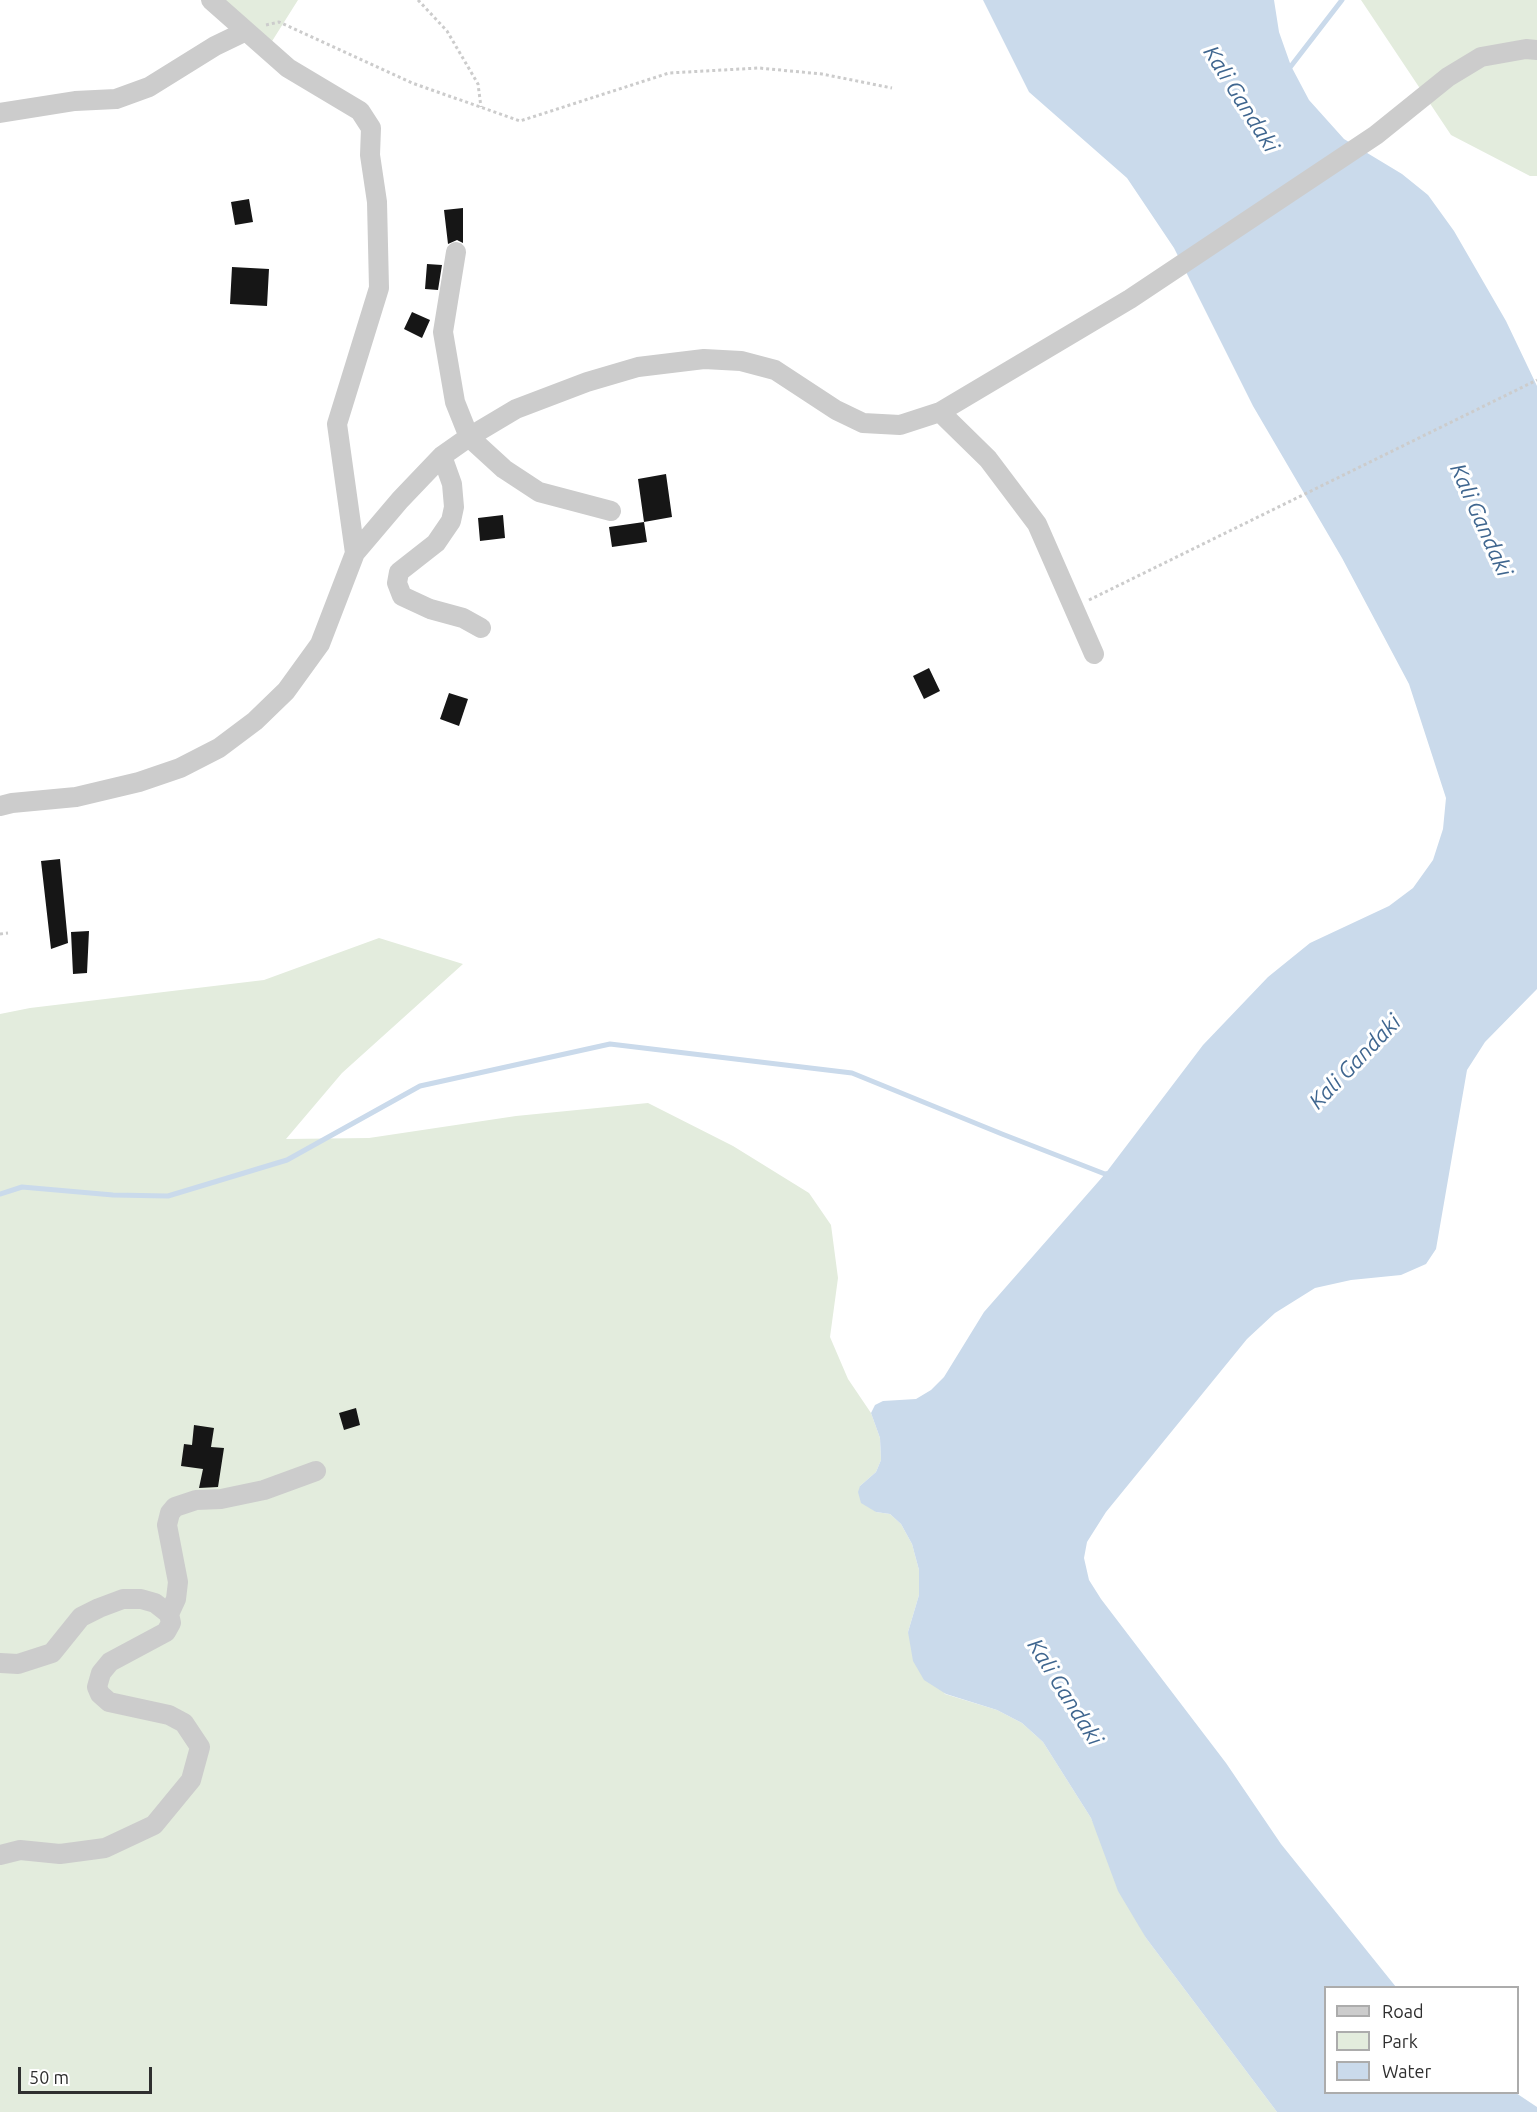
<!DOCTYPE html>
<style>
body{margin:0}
#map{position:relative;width:1537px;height:2112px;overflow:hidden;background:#fff;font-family:Ubuntu,sans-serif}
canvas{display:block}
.legend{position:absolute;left:1324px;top:1986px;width:195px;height:108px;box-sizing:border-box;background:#fff;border:2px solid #acacac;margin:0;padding:8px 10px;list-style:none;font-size:18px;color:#2f2f2f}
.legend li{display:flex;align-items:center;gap:12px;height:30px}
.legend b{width:30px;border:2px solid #acacac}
.scale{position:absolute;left:18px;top:2067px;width:134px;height:27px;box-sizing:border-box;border:3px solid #2f2f2f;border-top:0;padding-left:8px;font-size:18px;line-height:21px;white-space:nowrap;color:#2f2f2f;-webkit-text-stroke:4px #fff;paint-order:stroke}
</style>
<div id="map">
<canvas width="1537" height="2112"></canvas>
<ul class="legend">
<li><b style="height:8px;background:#ccc"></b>Road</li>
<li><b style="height:16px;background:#e3ecdd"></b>Park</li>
<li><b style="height:16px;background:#cadaeb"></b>Water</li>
</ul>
<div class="scale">50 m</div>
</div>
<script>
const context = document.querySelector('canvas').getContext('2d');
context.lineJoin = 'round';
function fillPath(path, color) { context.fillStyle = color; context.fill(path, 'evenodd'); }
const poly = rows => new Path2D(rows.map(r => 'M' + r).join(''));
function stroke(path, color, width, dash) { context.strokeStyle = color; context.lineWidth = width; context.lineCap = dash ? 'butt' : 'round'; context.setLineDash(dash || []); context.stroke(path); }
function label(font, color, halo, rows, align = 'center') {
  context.font = font + ' Ubuntu,sans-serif'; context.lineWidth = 6; context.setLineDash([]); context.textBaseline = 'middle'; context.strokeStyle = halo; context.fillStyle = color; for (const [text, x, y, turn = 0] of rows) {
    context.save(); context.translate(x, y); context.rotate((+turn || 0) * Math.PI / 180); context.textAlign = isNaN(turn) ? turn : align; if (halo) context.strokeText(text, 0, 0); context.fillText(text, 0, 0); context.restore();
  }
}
fillPath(poly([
 [215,0,298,0,269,46],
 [1361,0,1537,0,1537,176,1530,176,1451,135],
 [379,938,463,964,342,1073,286,1139,369,1138,516,1116,648,1103,733,1146,809,1193,831,1225,838,1278,830,1337,848,1379,871,1413,880,1438,881,1460,876,1472,860,1486,876,1512,890,1514,901,1524,912,1544,919,1570,919,1595,908,1632,945,1694,997,1710,1022,1723,1043,1742,1091,1818,1146,1938,1277,2112,0,2112,0,1014,30,1008,264,980]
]), '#e3ecdd');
fillPath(poly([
 [983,0,1274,0,1279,32,1291,66,1309,100,1344,139,1402,174,1428,195,1454,231,1506,321,1537,386,1537,989,1485,1042,1467,1070,1436,1249,1426,1264,1401,1275,1351,1280,1315,1288,1275,1313,1247,1339,1106,1512,1087,1542,1084,1558,1089,1580,1101,1599,1226,1763,1281,1844,1396,1987,1326,1988,1326,2092,1516,2093,1537,2107,1537,2112,1277,2112,1146,1938,1118,1891,1091,1818,1043,1742,1022,1723,997,1710,946,1694,924,1680,913,1661,908,1632,919,1595,919,1570,912,1544,901,1524,890,1514,876,1512,861,1503,858,1492,860,1486,876,1472,881,1460,880,1438,871,1413,875,1405,883,1401,916,1399,931,1390,944,1377,984,1312,1105,1174,1203,1045,1268,977,1310,943,1389,906,1413,888,1433,860,1443,829,1446,798,1409,684,1342,558,1253,406,1174,248,1127,178,1029,92]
]), '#cadaeb');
stroke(poly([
 [1288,70,1342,0],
 [0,1194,22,1187,113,1195,168,1196,287,1160,420,1086,610,1044,852,1073,1002,1134,1105,1174,1111,1173]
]), '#cadaeb', 5);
fillPath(poly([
 [249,199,253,222,235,225,231,202],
 [463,208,463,243,457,240,448,244,444,210],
 [427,264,442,265,438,290,425,289],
 [232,267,269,269,267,306,230,304],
 [412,312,430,320,422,338,404,329],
 [666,474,672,517,644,522,638,479],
 [503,515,505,538,480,541,478,518],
 [644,522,647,542,612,547,609,527],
 [929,668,940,691,924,699,913,676],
 [449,693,468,699,459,726,440,719],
 [60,859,68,943,51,949,41,861],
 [89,931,87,973,73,974,71,932],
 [356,1408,360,1425,344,1430,339,1413],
 [194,1425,214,1428,211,1447,224,1448,218,1487,199,1488,203,1469,181,1466,184,1444,192,1445]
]), '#161616');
stroke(poly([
 [418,0,447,31,478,84,481,107],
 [266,25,279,22,412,83,520,121,669,73,759,68,822,74,892,88],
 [1089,600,1537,380],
 [0,934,8,933]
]), '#ccc', 3, [3, 3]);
stroke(poly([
 [211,0,288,68,360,111,371,128,370,155,377,202,379,288,337,424,355,553],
 [0,113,75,101,116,99,149,87,215,46,244,32],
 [456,252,443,332,455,402,469,437,504,469,539,492,611,511],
 [940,412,988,459,1037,524,1094,654],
 [442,456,452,484,454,507,451,521,436,543,399,572,397,583,402,596,430,609,463,618,481,628],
 [0,806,12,803,76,797,139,782,180,768,219,748,255,721,286,691,320,644,355,553,400,500,442,456,469,437,516,409,587,382,638,367,704,359,741,361,775,370,836,410,863,423,900,425,940,412,1130,299,1376,135,1448,77,1481,57,1526,49,1537,50],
 [169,1614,176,1599,178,1582,167,1525,170,1513,175,1507,196,1500,221,1499,264,1490,316,1471],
 [0,1663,18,1664,52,1653,81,1617,99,1608,123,1599,141,1599,155,1603,169,1614,171,1623,166,1632,110,1662,101,1673,97,1687,100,1694,109,1702,169,1715,184,1723,200,1747,191,1780,154,1825,105,1848,60,1854,20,1850,0,1855]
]), '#ccc', 20);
label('italic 22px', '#3f668f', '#fff', [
 ["Kali Gandaki",1241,99,58],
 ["Kali Gandaki",1481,520,66],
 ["Kali Gandaki",1355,1062,-46],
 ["Kali Gandaki",1065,1692,58]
]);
</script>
